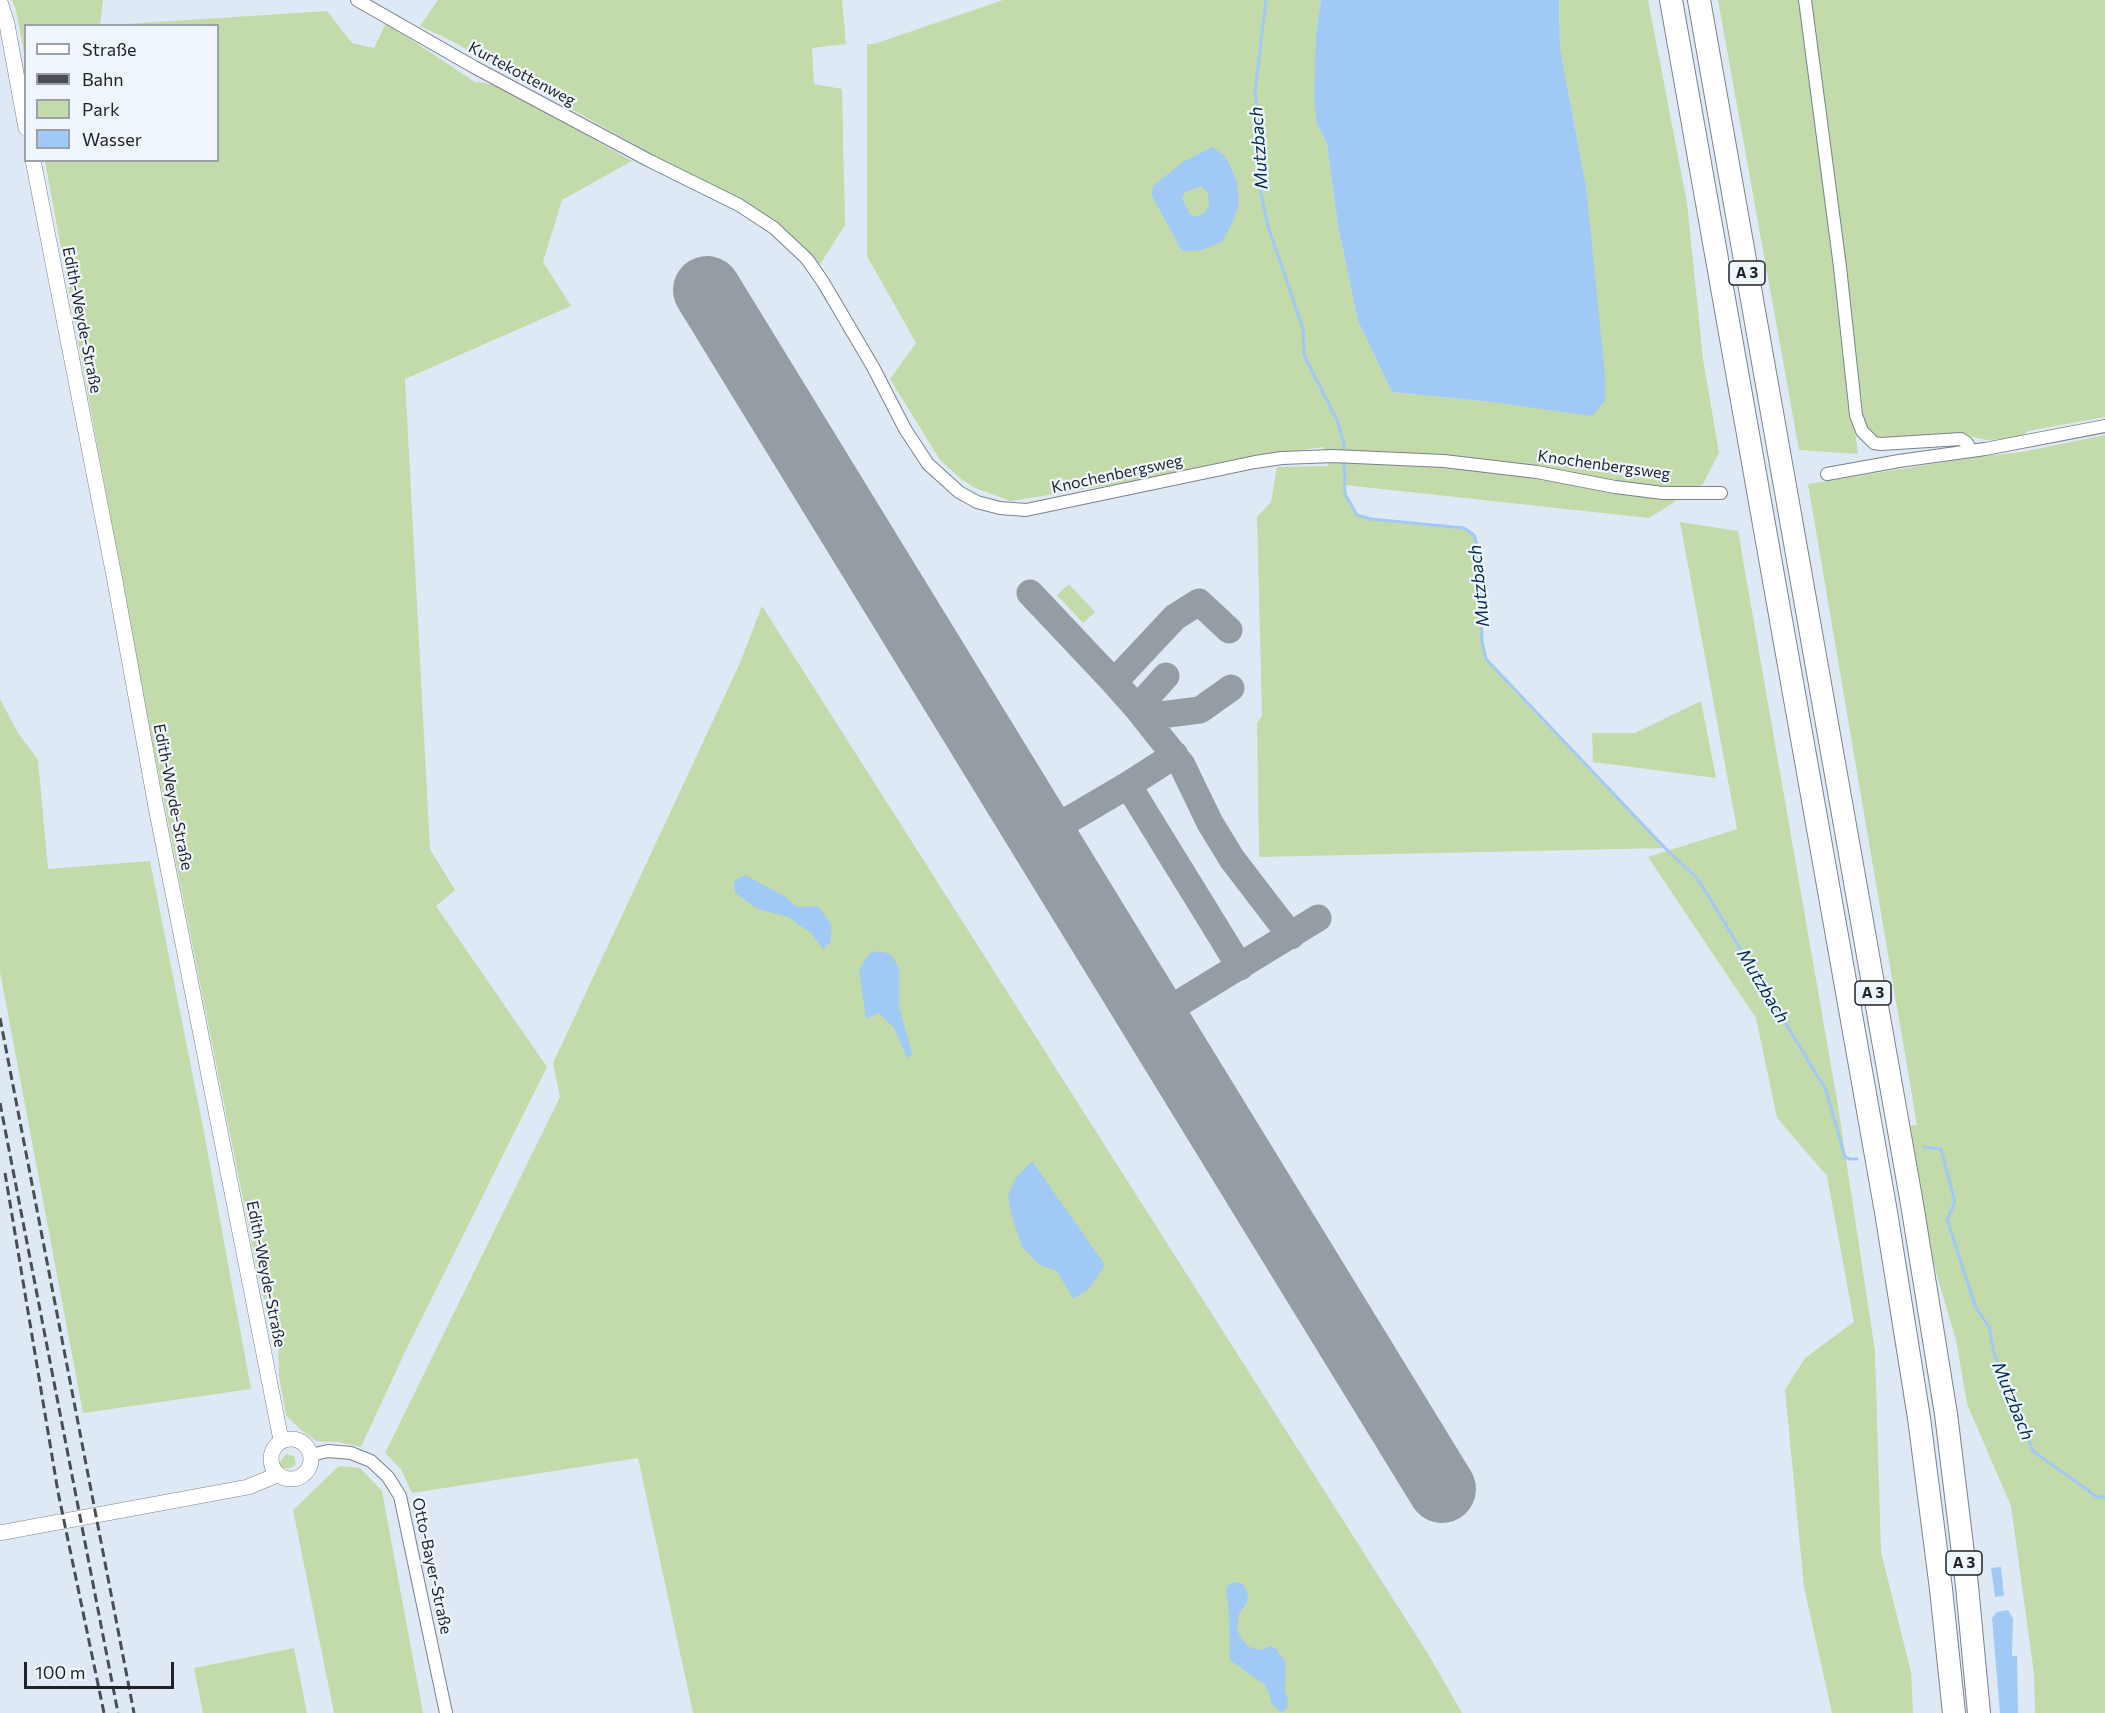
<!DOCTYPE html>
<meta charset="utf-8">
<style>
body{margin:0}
#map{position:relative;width:2105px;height:1713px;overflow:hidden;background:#dfe9f5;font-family:Commissioner,sans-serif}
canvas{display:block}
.legend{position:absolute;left:24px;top:24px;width:195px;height:138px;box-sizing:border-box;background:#eff6fd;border:2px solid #9ca1a7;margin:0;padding:8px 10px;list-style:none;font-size:18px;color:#1f2227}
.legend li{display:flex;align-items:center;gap:12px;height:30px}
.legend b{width:30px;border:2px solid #9ca1a7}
.scale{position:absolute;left:24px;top:1662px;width:150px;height:27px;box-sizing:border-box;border:3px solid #1f2227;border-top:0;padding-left:8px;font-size:18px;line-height:21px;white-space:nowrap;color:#1f2227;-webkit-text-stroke:4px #eff6fd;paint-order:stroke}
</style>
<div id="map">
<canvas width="2105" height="1713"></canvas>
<ul class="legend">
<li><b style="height:8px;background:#fff"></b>Straße</li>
<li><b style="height:8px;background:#494e54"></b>Bahn</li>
<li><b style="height:16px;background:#c3dbaa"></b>Park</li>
<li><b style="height:16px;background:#a1c9f5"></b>Wasser</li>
</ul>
<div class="scale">100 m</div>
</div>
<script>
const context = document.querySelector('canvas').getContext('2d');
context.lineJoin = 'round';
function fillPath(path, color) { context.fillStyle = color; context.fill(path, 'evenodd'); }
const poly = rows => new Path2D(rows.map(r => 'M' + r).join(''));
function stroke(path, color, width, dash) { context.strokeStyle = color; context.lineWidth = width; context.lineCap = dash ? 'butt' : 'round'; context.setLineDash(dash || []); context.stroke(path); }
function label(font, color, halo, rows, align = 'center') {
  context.font = font + ' Commissioner,sans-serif'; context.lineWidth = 4.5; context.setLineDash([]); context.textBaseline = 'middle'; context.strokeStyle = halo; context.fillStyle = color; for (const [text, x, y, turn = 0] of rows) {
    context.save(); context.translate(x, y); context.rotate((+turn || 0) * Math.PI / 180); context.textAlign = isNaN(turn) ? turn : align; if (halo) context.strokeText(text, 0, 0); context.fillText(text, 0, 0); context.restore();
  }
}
fillPath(poly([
 [12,0,103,0,100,25,26,26,25,58,16,10],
 [438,0,842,0,846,44,812,48,814,84,842,89,845,225,819,266,772,220,727,192,647,152,452,41,420,26],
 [1003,0,1321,0,1316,34,1317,124,1327,143,1338,226,1358,321,1392,392,1492,402,1593,272,1586,186,1560,48,1559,0,1648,0,1687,203,1703,359,1719,453,1703,484,1649,518,1345,485,1345,494,1357,515,1371,519,1464,528,1474,535,1479,551,1482,641,1486,659,1515,692,1665,848,1259,857,1257,723,1262,716,1257,517,1271,502,1277,467,1328,466,1323,447,1230,460,1123,483,1011,501,975,488,961,479,940,460,890,379,916,343,867,256,867,44,874,44],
 [1718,0,1802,0,1858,454,1799,450],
 [1810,0,2105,0,2105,417,2028,431,2019,438,1986,440,1960,434,1887,440,1873,437,1866,430,1859,414],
 [327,11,352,43,374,48,386,23,475,82,497,85,632,161,562,200,543,262,571,306,405,379,430,849,455,890,436,906,547,1067,404,1354,361,1447,338,1442,316,1441,301,1430,286,1415,279,1376,278,1339,272,1311,262,1295,175,857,142,689,45,161,218,160,218,26,110,25],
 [2105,435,2105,1713,2035,1713,2034,1674,2011,1506,1967,1404,1956,1340,1933,1262,1909,1126,1917,1125,1808,484,1982,456,2022,452],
 [1680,522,1738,531,1838,1106,1875,1351,1881,1552,1911,1672,1913,1713,1832,1713,1804,1587,1785,1390,1805,1358,1854,1322,1827,1176,1777,1118,1756,1018,1648,857,1737,829],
 [1069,584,1095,612,1083,623,1057,595],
 [762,606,1430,1657,1462,1713,693,1713,638,1458,412,1493,401,1469,385,1453,560,1097,553,1063,740,663],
 [0,699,18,733,38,760,48,869,150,861,203,1127,251,1389,83,1413,0,972],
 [1701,701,1716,778,1593,762,1592,733,1635,733],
 [286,1454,294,1456,296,1464,291,1468,282,1469,279,1463],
 [339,1466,360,1468,382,1491,423,1713,334,1713,293,1510],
 [294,1648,307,1713,203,1713,194,1668]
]), '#c3dbaa');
fillPath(poly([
 [1321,0,1559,0,1560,48,1586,186,1605,376,1605,401,1592,416,1492,402,1392,392,1358,321,1338,226,1327,143,1317,124,1314,98,1316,34],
 [1212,147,1226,157,1237,181,1239,204,1233,221,1222,242,1202,250,1182,251,1151,194,1154,185,1183,162],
 [1201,186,1208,193,1209,205,1206,212,1196,217,1190,214,1182,198,1185,192],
 [745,875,784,896,797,907,818,906,831,924,831,942,823,949,811,933,788,917,758,909,735,893,734,881],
 [880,951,890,954,899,967,899,1006,911,1050,912,1055,907,1058,894,1028,879,1013,866,1019,859,969,870,953],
 [1032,1161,1105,1265,1089,1289,1073,1299,1057,1271,1040,1265,1022,1247,1012,1216,1008,1196,1015,1179],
 [2001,1567,2004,1596,1995,1597,1991,1568],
 [1236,1582,1243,1584,1248,1593,1247,1602,1239,1614,1237,1627,1240,1637,1249,1647,1260,1650,1271,1646,1276,1649,1286,1662,1285,1689,1288,1701,1287,1709,1281,1712,1271,1703,1269,1692,1265,1685,1230,1660,1229,1615,1226,1588,1229,1584],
 [2008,1610,2013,1619,2012,1656,2017,1656,2018,1713,2000,1713,1992,1618,1997,1612]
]), '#a1c9f5');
stroke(poly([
 [1266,0,1255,92,1258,113,1258,157,1261,193,1268,226,1303,329,1304,355,1337,420,1344,444,1344,452],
 [1344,458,1345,494,1357,515,1371,519,1464,528,1474,535,1479,551,1482,641,1486,659,1665,848,1698,879,1826,1090,1845,1157,1850,1159,1857,1159],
 [1924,1147,1941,1149,1955,1202,1947,1219,1976,1308,1989,1327,1994,1353,2033,1451,2097,1497,2105,1497]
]), '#a1c9f5', 3);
stroke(poly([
 [1030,593,1114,682],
 [1229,630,1199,602,1175,617,1114,682,1137,708,1182,765,1210,823,1232,859,1291,936],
 [1137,708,1166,676],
 [1144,717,1200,710,1231,688],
 [1128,785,1240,967],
 [1043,835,1128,785,1175,755],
 [1155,1018,1318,918]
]), '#949ca4', 27);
stroke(poly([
 [707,290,1442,1489]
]), '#949ca4', 68);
const minor = poly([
 [357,0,474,67,650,161,739,205,774,228,807,259,823,282,873,367,905,429,928,464,959,492,977,502,1000,508,1026,510,1255,462,1282,458,1333,456,1444,461,1537,472,1615,487,1663,493,1721,493],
 [1805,0,1840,267,1856,415,1862,431,1874,443,1881,444,1961,439,1967,443,1971,451],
 [1827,474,1899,461,1985,449,2105,426],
 [311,1455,328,1451,351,1453,371,1461,388,1477,400,1496,446,1713]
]);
const tertiary = poly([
 [0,2,7,24,26,128],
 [33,160,115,581,156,807,281,1440],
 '271 1459a20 20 0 1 1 40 0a20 20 0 1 1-40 0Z',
 [0,1533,248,1487,277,1475]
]);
const motorway = poly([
 [1671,0,1886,1212,1919,1418,1941,1589,1954,1713],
 [1699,0,1912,1204,1946,1414,1967,1586,1979,1713]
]);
stroke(minor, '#79828d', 14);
stroke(tertiary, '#79828d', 16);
stroke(motorway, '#79828d', 24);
stroke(minor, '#fff', 12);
stroke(tertiary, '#fff', 15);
stroke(motorway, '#fff', 22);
stroke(poly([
 [0,1018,134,1713],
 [0,1103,118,1713],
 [5,1173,58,1492,104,1713]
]), '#494e54', 3, [9, 4.5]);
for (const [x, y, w] of [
 [1747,273,36],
 [1873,993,36],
 [1964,1563,36]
]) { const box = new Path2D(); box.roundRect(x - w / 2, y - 12, w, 24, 4.5); context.fillStyle = '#eff6fd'; context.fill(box); stroke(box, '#1f2227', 1.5); }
label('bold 15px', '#1f2227', null, [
 ["A 3",1747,273],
 ["A 3",1873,993],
 ["A 3",1964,1563]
]);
label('16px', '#1f2227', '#eff6fd', [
 ["Kurtekottenweg",522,74,28],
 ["Edith-Weyde-Straße",82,320,79],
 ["Knochenbergsweg",1604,465,8],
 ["Knochenbergsweg",1117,474,-12],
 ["Edith-Weyde-Straße",173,797,79],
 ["Edith-Weyde-Straße",266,1274,79],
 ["Otto-Bayer-Straße",432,1566,78]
]);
label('italic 18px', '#002c53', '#eff6fd', [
 ["Mutzbach",1259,148,-94],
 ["Mutzbach",1479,586,-96],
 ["Mutzbach",1763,986,59],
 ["Mutzbach",2013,1401,68]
]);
</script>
